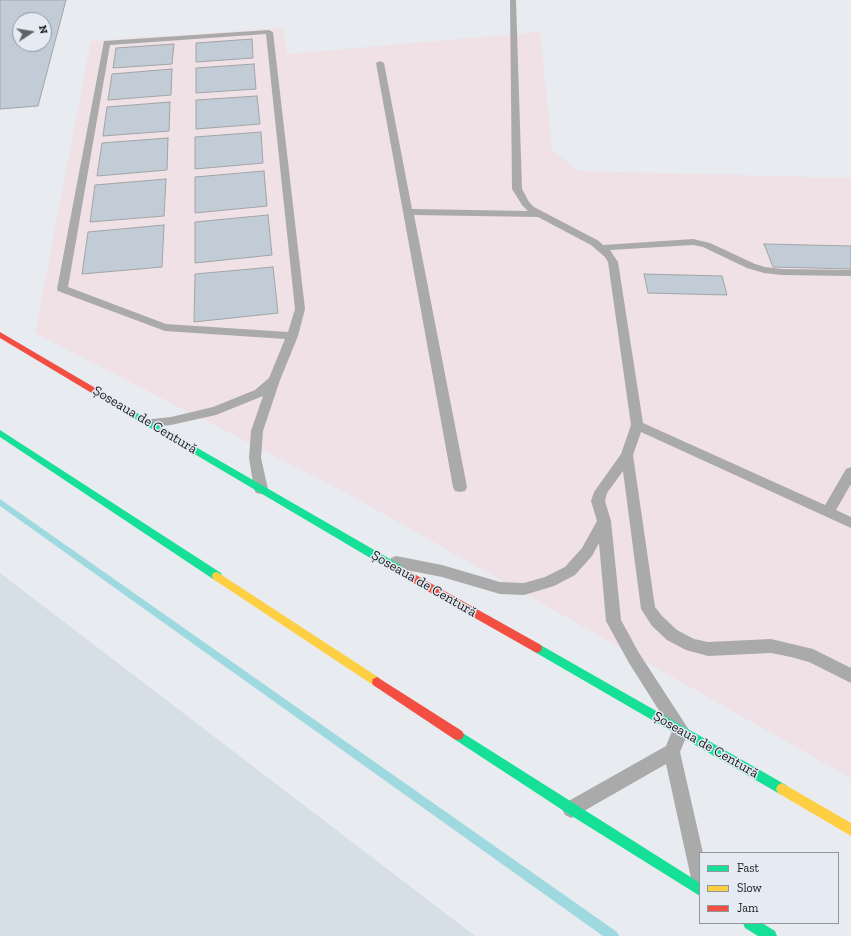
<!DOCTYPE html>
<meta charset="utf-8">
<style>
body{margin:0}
#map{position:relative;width:851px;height:936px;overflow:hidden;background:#e8ebef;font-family:"Zilla Slab",serif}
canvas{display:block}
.legend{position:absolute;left:699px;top:852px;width:140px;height:72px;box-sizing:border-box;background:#e5ebf2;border:1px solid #93979c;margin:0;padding:5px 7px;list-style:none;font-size:12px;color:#17191c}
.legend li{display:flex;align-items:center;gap:8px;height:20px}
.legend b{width:20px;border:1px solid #93979c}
.north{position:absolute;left:12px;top:12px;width:40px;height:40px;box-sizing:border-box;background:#e5ebf2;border:1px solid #93979c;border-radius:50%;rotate:78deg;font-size:11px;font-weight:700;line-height:16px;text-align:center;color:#17191c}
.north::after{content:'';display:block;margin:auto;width:14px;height:18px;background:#606266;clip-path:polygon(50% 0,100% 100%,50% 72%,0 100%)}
</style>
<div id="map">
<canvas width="851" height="936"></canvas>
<ul class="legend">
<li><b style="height:5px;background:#16e098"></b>Fast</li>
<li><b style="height:5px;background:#ffcf43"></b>Slow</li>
<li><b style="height:5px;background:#f24e42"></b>Jam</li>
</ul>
<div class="north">N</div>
</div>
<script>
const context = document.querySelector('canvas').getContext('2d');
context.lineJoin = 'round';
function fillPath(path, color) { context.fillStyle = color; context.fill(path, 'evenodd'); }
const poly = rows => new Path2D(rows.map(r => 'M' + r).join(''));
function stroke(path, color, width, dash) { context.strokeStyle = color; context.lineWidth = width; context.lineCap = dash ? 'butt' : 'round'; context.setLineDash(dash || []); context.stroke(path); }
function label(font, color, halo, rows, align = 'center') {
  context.font = font + ' "Zilla Slab",serif'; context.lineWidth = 3; context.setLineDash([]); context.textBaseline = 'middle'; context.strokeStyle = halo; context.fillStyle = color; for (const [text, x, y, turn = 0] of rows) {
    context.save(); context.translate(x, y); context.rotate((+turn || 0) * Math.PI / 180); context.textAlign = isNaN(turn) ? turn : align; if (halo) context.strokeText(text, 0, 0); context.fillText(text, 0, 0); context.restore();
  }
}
fillPath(poly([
 [283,28,287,54,540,32,552,150,579,171,851,178,851,778,352,496,35,333,91,41]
]), '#efe1e5');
fillPath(poly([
 [0,573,475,936,0,936]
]), '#d6dee6');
fillPath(poly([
 [0,499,617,932,619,936,603,936,0,506,0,499]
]), '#9ed9e0');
const building = poly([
 [0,0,66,0,38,106,0,109,0,0],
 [20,20,44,20,44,44,20,44,20,20],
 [252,39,253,58,196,62,196,43,252,39],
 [174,44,172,64,113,68,116,48,174,44],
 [254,64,256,89,196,93,196,68,254,64],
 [172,69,171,95,108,100,112,74,172,69],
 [257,96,260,124,196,129,196,100,257,96],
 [170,102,169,131,103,136,107,107,170,102],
 [261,132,263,163,195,169,195,137,261,132],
 [168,138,167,170,97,176,102,143,168,138],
 [264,171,267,206,195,213,195,177,264,171],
 [166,179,164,216,90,222,95,185,166,179],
 [268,215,272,255,195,263,195,222,268,215],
 [164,225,162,267,82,274,88,232,164,225],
 [764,244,851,246,851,269,773,267,764,244],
 [273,267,278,313,194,322,195,274,273,267],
 [644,274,722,276,727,295,648,293,644,274]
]);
fillPath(building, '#c2ccd6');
stroke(building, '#a2a5a7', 1);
fillPath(poly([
 [510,0,516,0,522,189,529,202,534,207,599,241,603,245,693,239,710,243,755,264,765,267,782,269,851,270,851,276,782,275,764,273,747,268,703,247,693,245,610,250,618,262,643,423,825,505,846,469,851,467,851,484,836,510,851,517,851,528,641,432,633,455,655,607,662,616,677,630,694,639,708,642,771,639,813,649,851,668,851,683,809,662,791,657,771,653,708,656,686,650,667,640,652,626,641,609,623,471,607,493,605,501,611,521,621,620,639,653,689,730,680,752,703,853,700,853,700,887,694,884,691,878,666,764,577,815,571,818,565,815,562,809,565,803,666,746,672,731,629,663,606,621,599,543,592,556,575,575,554,586,524,595,500,594,442,577,396,568,391,566,389,562,391,558,396,556,442,565,500,582,524,583,545,577,565,567,582,548,597,521,591,501,594,492,621,454,631,425,608,262,605,257,591,245,538,217,414,215,467,487,465,491,460,492,455,491,453,487,376,63,380,61,384,63,412,209,528,211,522,205,512,189,510,0],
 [269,30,273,32,305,309,298,336,280,380,263,431,261,458,268,489,266,493,261,494,256,493,254,489,249,458,251,431,263,396,216,415,171,425,152,427,148,426,146,423,148,420,152,419,171,417,213,407,255,390,269,378,285,339,165,331,58,291,57,289,104,41,269,30],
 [266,34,295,309,288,332,166,324,68,287,110,45,266,34]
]), '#abaaab');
fillPath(poly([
 [123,405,402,566,403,569,402,572,398,573,394,572,120,410,119,408,123,405],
 [0,430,221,573,222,576,221,579,217,580,213,579,0,437,0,430],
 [537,643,786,785,788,789,786,793,782,795,778,793,533,651,532,648,533,645,537,643],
 [458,730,700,883,700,896,567,813,454,739,452,735,454,731,458,730],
 [743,923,762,923,775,931,777,936,758,936,745,928,743,923]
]), '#16e098');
fillPath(poly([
 [217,572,381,679,382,682,381,685,377,687,373,685,213,579,212,576,213,573,217,572],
 [782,783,851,823,851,836,778,793,776,789,778,785,782,783]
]), '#ffcf43');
fillPath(poly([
 [0,332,126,406,127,408,126,410,120,410,0,338,0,332],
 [398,565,541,645,542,648,541,651,537,653,533,651,394,572,393,569,394,566,398,565],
 [377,677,462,731,464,735,462,739,458,740,454,739,373,685,372,682,373,679,377,677]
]), '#f24e42');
label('14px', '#17191c', '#e5ebf2', [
 ["Șoseaua de Centură",145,420,31],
 ["Șoseaua de Centură",424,584,30],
 ["Șoseaua de Centură",706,745,30]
]);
</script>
